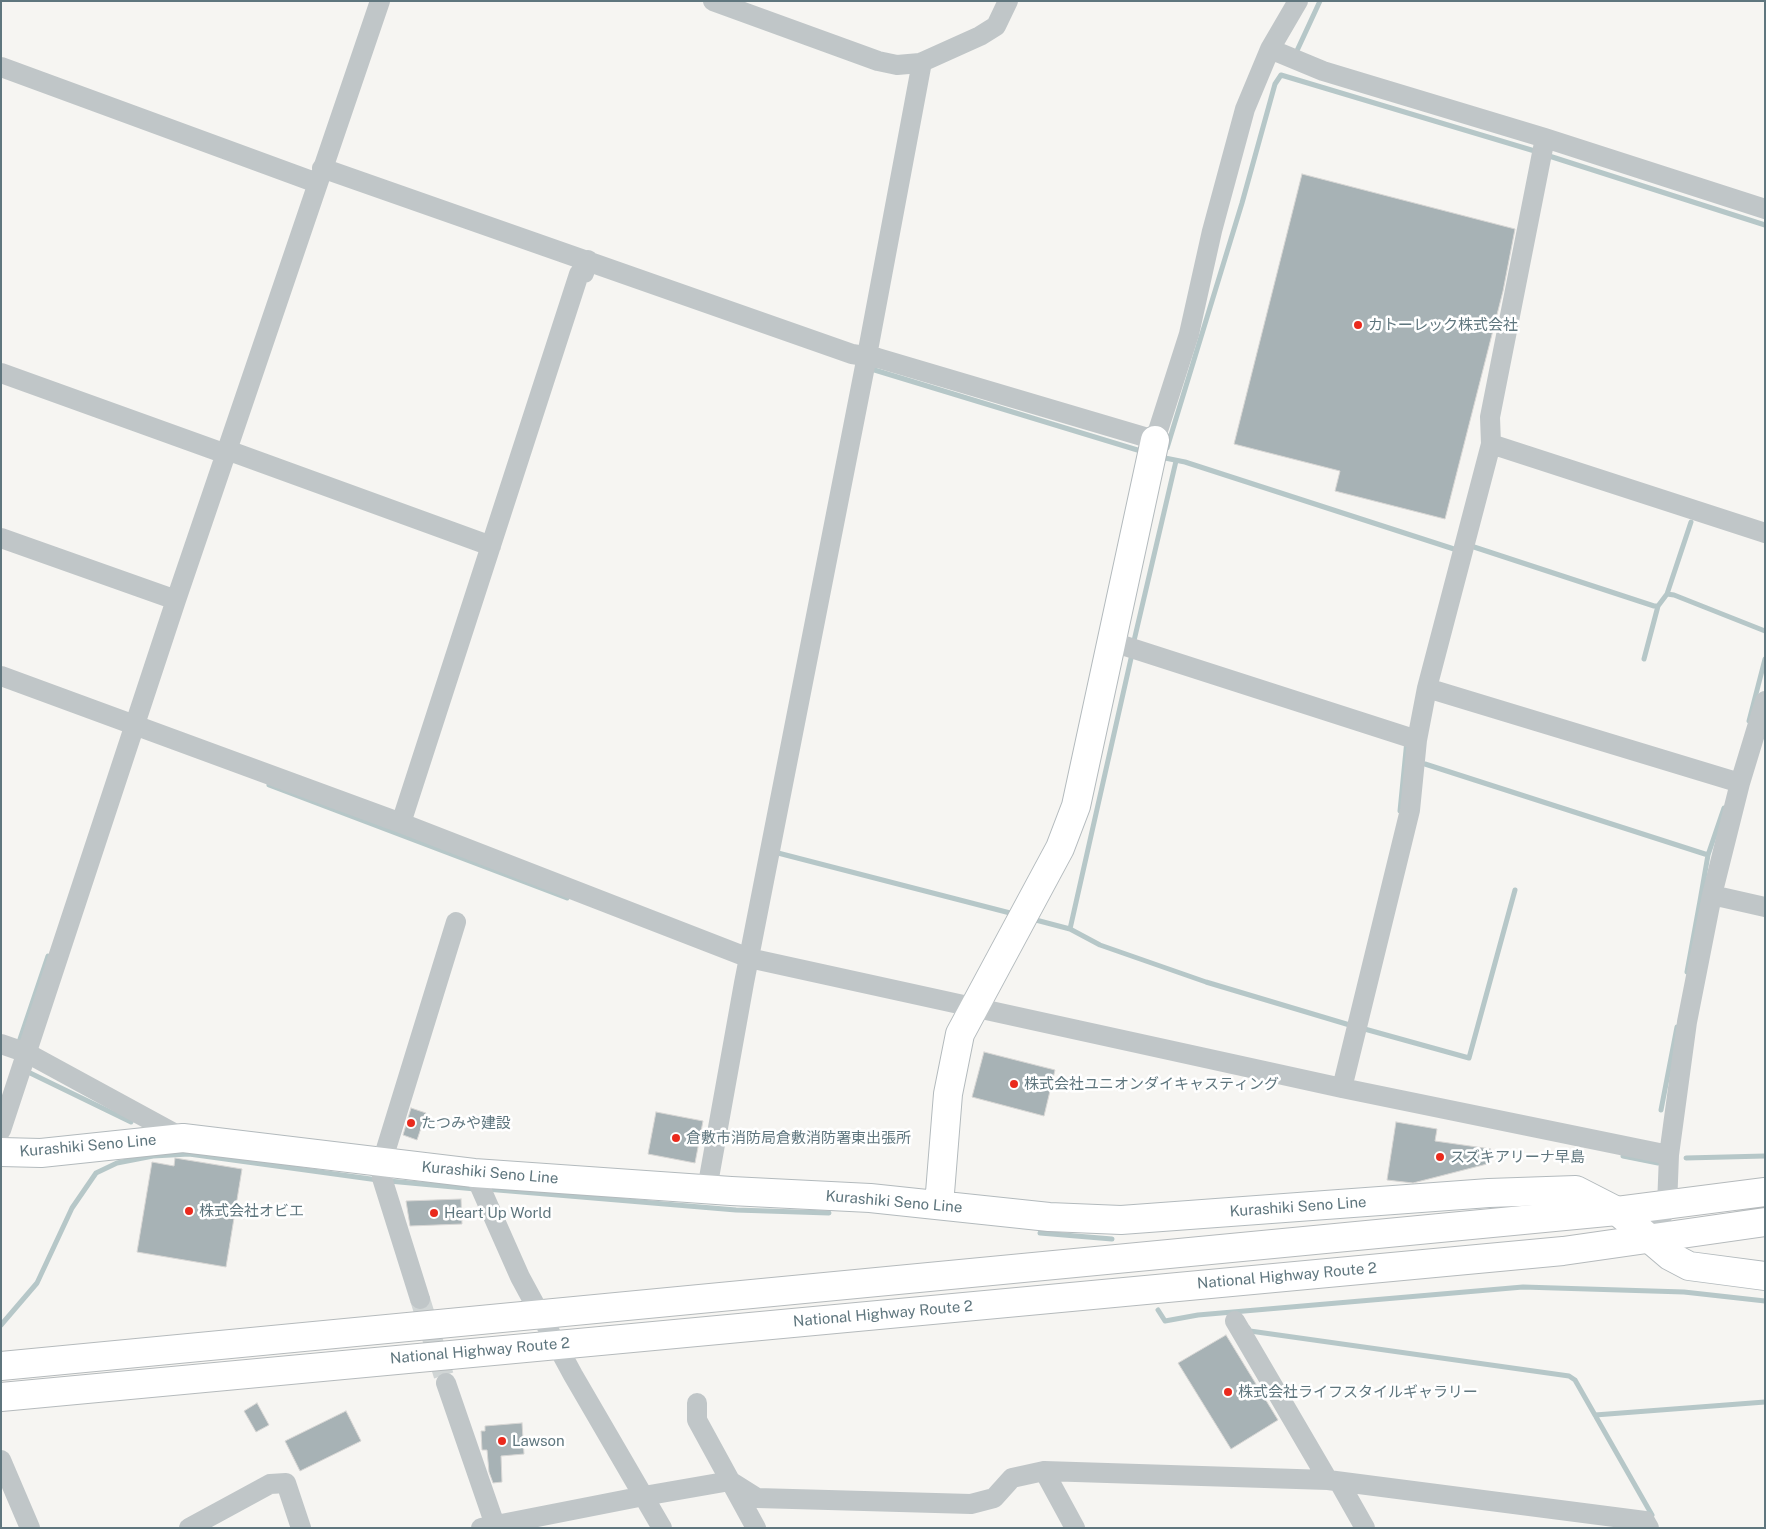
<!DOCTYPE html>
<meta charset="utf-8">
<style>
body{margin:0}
#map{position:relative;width:1766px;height:1529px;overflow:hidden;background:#f6f5f2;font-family:"Public Sans",sans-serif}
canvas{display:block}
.frame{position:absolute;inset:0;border:2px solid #5f767e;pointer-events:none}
</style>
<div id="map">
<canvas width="1766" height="1529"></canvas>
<div class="frame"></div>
</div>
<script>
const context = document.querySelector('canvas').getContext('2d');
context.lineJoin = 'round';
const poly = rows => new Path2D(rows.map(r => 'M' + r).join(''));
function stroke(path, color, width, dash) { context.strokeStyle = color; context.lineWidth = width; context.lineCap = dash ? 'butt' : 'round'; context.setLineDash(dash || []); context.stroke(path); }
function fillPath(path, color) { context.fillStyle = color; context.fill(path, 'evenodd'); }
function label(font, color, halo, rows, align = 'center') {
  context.font = font + ' "Public Sans","Noto Sans JP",sans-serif'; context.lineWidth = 5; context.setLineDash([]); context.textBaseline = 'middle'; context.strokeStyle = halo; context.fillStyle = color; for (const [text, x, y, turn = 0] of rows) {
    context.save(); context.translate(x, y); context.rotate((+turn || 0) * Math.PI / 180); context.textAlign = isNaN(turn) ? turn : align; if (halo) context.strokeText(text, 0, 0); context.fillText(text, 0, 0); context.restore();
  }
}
stroke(poly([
 [1295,55,1320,1],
 [1546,155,1765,225],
 [868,368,1144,452],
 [1167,448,1242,203,1275,84,1281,75,1538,152],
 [1160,457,1185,462,1457,550],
 [1474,547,1654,606,1658,606,1667,594,1674,595,1765,631],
 [1667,594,1691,522],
 [1133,645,1176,461],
 [1644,659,1658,606],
 [1749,721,1765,659],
 [1425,764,1708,855,1700,901],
 [269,785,567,898],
 [1400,811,1407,740],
 [778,853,1014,914],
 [1708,855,1724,808],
 [1032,919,1070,929,1100,945,1206,982,1353,1026],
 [1070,929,1132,654],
 [1687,972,1700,901,1702,901],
 [1361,1028,1469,1058,1515,890],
 [18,1045,48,956],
 [26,1071,131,1122],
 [1661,1110,1677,1027],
 [1623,1156,1658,1163],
 [1686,1158,1765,1156],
 [389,1181,475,1189],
 [486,1189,736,1210,829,1213],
 [1040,1233,1112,1239],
 [1158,1310,1165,1321,1198,1315,1523,1287,1684,1292,1765,1301],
 [1,1325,37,1283,72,1208,96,1173,117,1163,153,1156,189,1154,378,1180],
 [1248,1328,1250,1331,1569,1376,1575,1380,1652,1515],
 [1595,1415,1765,1402]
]), '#b6c7c8', 5);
const building = poly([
 [1302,174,1515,229,1503,291,1445,519,1335,491,1340,471,1234,444,1302,174],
 [984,1052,1055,1070,1044,1116,972,1097,984,1052],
 [411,1108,426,1113,417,1140,403,1135,411,1108],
 [656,1112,703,1121,695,1163,648,1154,656,1112],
 [1396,1122,1437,1129,1435,1141,1491,1149,1487,1164,1413,1183,1387,1180,1396,1122],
 [175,1158,242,1169,226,1267,137,1252,152,1162,174,1166,175,1158],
 [461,1199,462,1224,410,1226,406,1201,461,1199],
 [1226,1335,1278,1420,1231,1449,1178,1363,1226,1335],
 [257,1403,269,1425,256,1432,244,1411,257,1403],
 [346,1411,361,1441,300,1471,285,1441,346,1411],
 [522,1423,524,1454,501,1456,502,1482,493,1483,489,1472,487,1450,482,1450,481,1431,485,1431,485,1426,522,1423]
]);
fillPath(building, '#a7b2b5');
stroke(building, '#d7d6d4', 1);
stroke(poly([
 [420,1299,446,1383]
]), '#d0d5d5', 20, [20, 10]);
const secondary = poly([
 [1,1152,41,1153,183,1138,474,1173,731,1191,870,1198,1049,1217,1121,1220,1489,1193,1576,1190,1617,1211,1670,1256,1689,1266,1765,1276],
 [939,1205,948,1094,960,1034,1060,848,1076,806,1155,440]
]);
const highway = poly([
 [1,1366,1617,1211,1765,1192],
 [1,1397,1563,1251,1765,1222]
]);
stroke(secondary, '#b3babd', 30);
stroke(highway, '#b5babc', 30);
stroke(poly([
 [713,1,878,61,897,65,920,63,980,36,996,26,1008,1],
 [1270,49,1298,1],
 [1,67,317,183],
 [322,168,852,354,878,358,1155,440,1189,334,1212,231,1245,109,1270,49,1323,71,1545,138,1765,209],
 [1,373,226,454],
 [1491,444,1765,533],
 [227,450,491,546],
 [1,538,176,600],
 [1125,646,1417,740],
 [1,676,401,823,749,958,1342,1088,1669,1155],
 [1427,688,1740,783],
 [401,823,579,274,584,273,588,260],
 [1712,895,1765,907],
 [1,1044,27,1053,183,1138],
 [1342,1088,1410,810,1417,740,1427,688,1491,444,1490,417,1545,138],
 [1,1130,176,600,380,1],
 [474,1173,520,1277,573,1375,662,1528],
 [707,1189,744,983,866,361,922,62],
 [1651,1239,1667,1206,1669,1155,1687,1022,1712,895,1740,783,1765,701],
 [420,1299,382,1178,382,1162,456,922],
 [1235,1321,1328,1480],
 [446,1383,496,1528],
 [697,1403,697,1420,756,1528],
 [1,1460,30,1528],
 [1044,1471,1075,1528],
 [1339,1482,1365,1528],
 [189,1528,270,1484,286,1483,301,1528],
 [481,1528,644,1496,730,1481,757,1498,971,1504,994,1498,1012,1478,1044,1471,1328,1480,1645,1521,1649,1528]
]), '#c0c6c8', 20);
stroke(secondary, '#fff', 28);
stroke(highway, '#fff', 28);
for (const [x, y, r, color] of [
 [1358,325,5,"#ea2a1d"],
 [1014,1084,5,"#ea2a1d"],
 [411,1123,5,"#ea2a1d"],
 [676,1138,5,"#ea2a1d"],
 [1440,1157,5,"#ea2a1d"],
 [189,1211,5,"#ea2a1d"],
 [434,1213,5,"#ea2a1d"],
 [1228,1392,5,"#ea2a1d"],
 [502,1441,5,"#ea2a1d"]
]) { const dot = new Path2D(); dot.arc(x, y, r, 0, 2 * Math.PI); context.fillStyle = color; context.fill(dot); stroke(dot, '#fff', 2); }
label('15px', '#5f767e', '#fff', [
 ["カトーレック株式会社",1368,325],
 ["株式会社ユニオンダイキャスティング",1024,1084],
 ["たつみや建設",421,1123],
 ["倉敷市消防局倉敷消防署東出張所",686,1138],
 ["スズキアリーナ早島",1450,1157],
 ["株式会社オビエ",199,1211],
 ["Heart Up World",444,1213],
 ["株式会社ライフスタイルギャラリー",1238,1392],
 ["Lawson",512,1441]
], 'left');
label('15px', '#5f767e', '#fff', [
 ["Kurashiki Seno Line",88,1146,-5],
 ["Kurashiki Seno Line",490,1173,5],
 ["Kurashiki Seno Line",894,1202,5],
 ["Kurashiki Seno Line",1298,1207,-4],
 ["National Highway Route 2",1287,1276,-5],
 ["National Highway Route 2",883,1314,-5],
 ["National Highway Route 2",480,1351,-5]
]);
</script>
